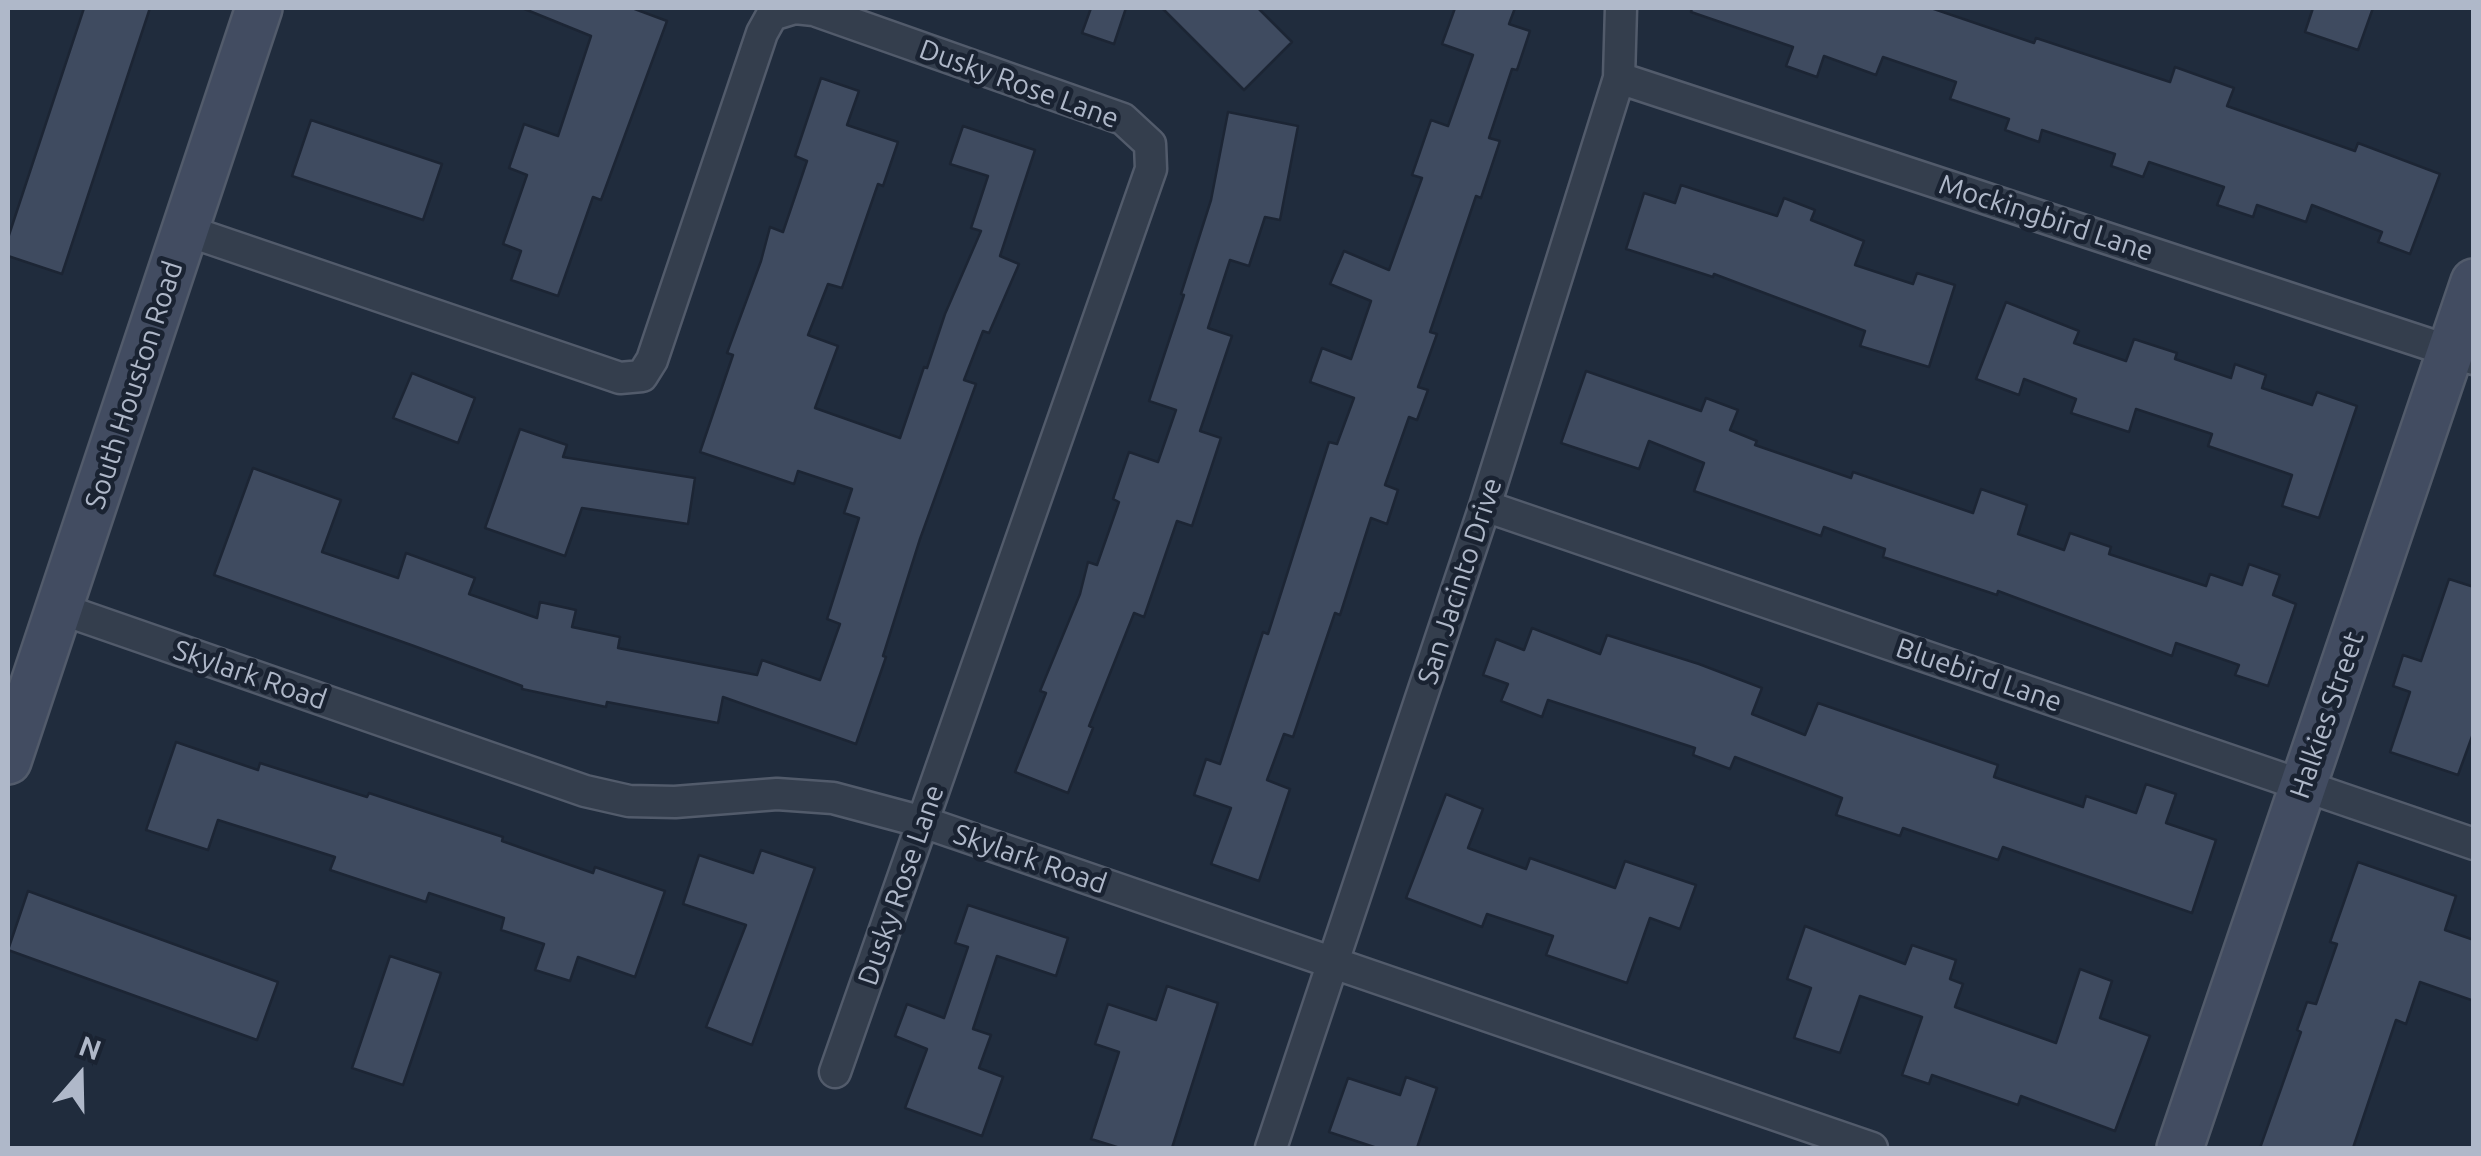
<!DOCTYPE html>
<style>
body{margin:0}
#map{position:relative;width:2481px;height:1156px;overflow:hidden;background:#202c3d;font-family:Ubuntu,sans-serif}
canvas{display:block}
.frame{position:absolute;inset:0;border:10px solid #afb8c9;pointer-events:none}
.north{position:absolute;left:30px;top:1026px;width:100px;height:100px;-webkit-text-stroke:8px #1a2332;paint-order:stroke;rotate:20deg;font-size:28px;font-weight:700;line-height:40px;text-align:center;color:#afb8c9}
.north::after{content:'';display:block;margin:auto;width:35px;height:45px;background:#afb8c9;clip-path:polygon(50% 0,100% 100%,50% 72%,0 100%)}
</style>
<div id="map">
<canvas width="2481" height="1156"></canvas>
<div class="frame"></div>
<div class="north">N</div>
</div>
<script>
const context = document.querySelector('canvas').getContext('2d');
context.lineJoin = 'round';
function fillPath(path, color) { context.fillStyle = color; context.fill(path, 'evenodd'); }
const poly = rows => new Path2D(rows.map(r => 'M' + r).join(''));
function stroke(path, color, width, dash) { context.strokeStyle = color; context.lineWidth = width; context.lineCap = dash ? 'butt' : 'round'; context.setLineDash(dash || []); context.stroke(path); }
function label(font, color, halo, rows, align = 'center') {
  context.font = font + ' Ubuntu,sans-serif'; context.lineWidth = 9; context.setLineDash([]); context.textBaseline = 'middle'; context.strokeStyle = halo; context.fillStyle = color; for (const [text, x, y, turn = 0] of rows) {
    context.save(); context.translate(x, y); context.rotate((+turn || 0) * Math.PI / 180); context.textAlign = isNaN(turn) ? turn : align; if (halo) context.strokeText(text, 0, 0); context.fillText(text, 0, 0); context.restore();
  }
}
const building = poly([
 [84,8,150,8,62,274,8,256,8,238,84,8],
 [522,8,632,8,667,21,601,200,593,197,558,296,511,280,521,251,503,244,527,175,509,168,524,124,558,136,591,36,522,8],
 [1091,8,1126,8,1114,44,1082,33,1091,8],
 [1162,8,1258,8,1292,42,1244,90,1162,8],
 [1455,8,1515,8,1509,24,1530,31,1517,70,1512,69,1489,138,1500,141,1481,198,1476,196,1430,332,1437,334,1418,387,1428,390,1417,420,1409,417,1385,485,1398,490,1387,524,1371,518,1340,615,1335,613,1293,737,1284,734,1267,780,1290,789,1259,881,1211,864,1231,808,1194,795,1206,759,1220,764,1263,632,1268,634,1329,442,1337,444,1354,398,1310,382,1322,348,1351,359,1371,301,1330,284,1344,251,1389,270,1422,178,1412,175,1431,120,1448,126,1473,55,1442,44,1455,8],
 [1692,8,1931,8,2034,43,2036,38,2170,82,2175,67,2234,88,2227,106,2355,151,2358,143,2440,174,2410,254,2378,242,2382,232,2312,205,2306,222,2257,205,2253,217,2217,205,2224,187,2149,162,2143,177,2111,166,2115,154,2042,130,2039,142,2005,130,2009,119,1950,99,1956,82,1883,57,1876,75,1824,56,1817,77,1786,66,1793,47,1691,12,1692,8],
 [2313,8,2373,8,2358,50,2305,32,2313,8],
 [821,78,859,91,847,125,898,142,883,186,878,184,842,288,828,284,808,335,838,346,815,408,900,438,924,367,927,368,945,314,981,231,971,228,988,176,950,164,963,126,1035,150,1000,256,1019,264,989,333,983,331,964,380,976,384,920,539,883,656,886,657,856,744,723,697,718,723,607,702,606,707,522,689,522,686,414,646,214,575,253,468,341,500,322,552,398,578,406,553,475,578,469,594,537,618,540,602,576,610,572,627,620,637,618,648,757,675,762,660,820,680,840,624,827,619,859,518,844,513,852,489,798,471,794,484,700,452,733,355,727,353,761,261,770,227,783,232,807,161,795,156,821,78],
 [1228,112,1298,126,1280,220,1265,217,1249,266,1230,260,1208,328,1232,336,1200,431,1221,438,1192,526,1177,521,1144,617,1134,613,1089,726,1093,728,1068,793,1015,772,1046,693,1040,691,1080,594,1088,562,1097,565,1119,502,1113,499,1129,452,1158,462,1176,410,1149,401,1184,295,1181,294,1211,200,1228,112],
 [311,120,442,164,423,220,292,176,311,120],
 [1681,185,1777,216,1784,198,1815,210,1811,220,1864,241,1855,265,1913,284,1917,273,1955,285,1929,367,1860,346,1865,331,1714,274,1713,277,1626,249,1644,193,1675,203,1681,185],
 [2006,302,2079,331,2074,343,2126,361,2134,339,2177,353,2175,359,2231,378,2235,364,2266,375,2262,388,2312,405,2317,392,2357,406,2319,518,2282,506,2292,475,2208,446,2212,434,2136,409,2129,432,2071,413,2076,399,2024,379,2019,395,1976,379,2006,302],
 [1586,371,1701,411,1706,398,1738,410,1730,430,1757,441,1755,445,1851,478,1853,472,1973,513,1981,489,2027,505,2018,534,2064,550,2070,533,2111,547,2109,554,2206,586,2210,574,2242,585,2249,564,2280,575,2273,595,2296,604,2268,686,2235,675,2239,665,2176,643,2172,656,1998,591,1997,595,1883,557,1885,549,1824,527,1821,536,1694,491,1704,463,1649,441,1639,469,1561,443,1586,371],
 [412,373,475,398,458,443,393,418,412,373],
 [520,429,567,445,563,457,695,478,688,524,582,508,565,556,485,528,520,429],
 [2449,579,2474,587,2474,731,2458,775,2390,752,2410,692,2393,686,2403,655,2421,661,2449,579],
 [1532,628,1600,654,1607,635,1699,664,1762,688,1752,714,1805,735,1818,703,1998,765,1994,777,2083,807,2086,796,2136,813,2146,784,2176,794,2166,823,2216,840,2192,913,2003,847,1998,860,1903,828,1900,836,1836,815,1842,798,1735,757,1730,769,1693,755,1695,748,1548,700,1542,717,1501,701,1508,684,1483,675,1496,639,1524,650,1532,628],
 [176,742,258,770,260,763,367,797,369,793,503,837,502,841,593,873,595,867,665,891,635,977,578,957,570,981,535,970,544,944,501,930,504,918,429,893,426,902,330,870,335,857,218,820,208,850,146,830,176,742],
 [1446,794,1483,809,1468,848,1526,869,1530,858,1615,888,1625,861,1696,885,1680,929,1650,918,1627,983,1546,955,1553,936,1487,914,1482,927,1406,898,1446,794],
 [761,850,815,868,752,1045,706,1027,746,925,683,904,699,855,753,873,761,850],
 [2358,862,2456,896,2445,930,2474,940,2474,1001,2420,982,2406,1024,2396,1020,2353,1148,2260,1148,2301,1032,2297,1030,2307,1002,2316,1004,2337,944,2330,942,2358,862],
 [28,891,278,982,257,1040,8,950,28,891],
 [968,905,1068,938,1056,976,997,956,973,1029,991,1035,979,1068,1003,1077,982,1136,905,1108,927,1049,895,1036,907,1004,944,1018,968,947,955,943,968,905],
 [1805,926,1905,964,1912,945,1956,960,1950,979,1963,984,1955,1007,2056,1043,2080,969,2112,981,2100,1018,2150,1036,2115,1131,2021,1096,2018,1105,1932,1075,1929,1084,1902,1075,1922,1017,1860,996,1840,1053,1794,1038,1811,988,1787,979,1805,926],
 [390,956,441,973,403,1085,352,1068,390,956],
 [1167,986,1218,1003,1172,1148,1120,1148,1091,1139,1119,1052,1095,1044,1108,1004,1156,1020,1167,986],
 [1406,1077,1437,1088,1417,1148,1377,1148,1329,1132,1348,1078,1400,1095,1406,1077]
]);
fillPath(building, '#3f4b60');
stroke(building, '#1c2534', 2.5);
const street = poly([
 [1619,78,2474,359],
 [185,230,620,378,642,376,652,360,762,33,772,15,795,8,814,10,1123,119,1150,144,1151,169,835,1072],
 [1485,506,2474,844],
 [61,609,585,791,629,801,675,802,777,794,833,798,923,822,1872,1148],
 [1271,1148,1485,506,1619,78,1621,8]
]);
const secondary = poly([
 [8,761,259,8],
 [2180,1148,2474,282]
]);
stroke(street, '#525b6b', 35);
stroke(secondary, '#525b6b', 50);
stroke(street, '#343e4d', 30);
stroke(secondary, '#424c61', 45);
label('28px', '#afb8c9', '#1a2332', [
 ["Dusky Rose Lane",1019,84,20],
 ["Mockingbird Lane",2046,218,18],
 ["South Houston Road",134,385,-72],
 ["San Jacinto Drive",1460,581,-72],
 ["Skylark Road",250,675,19],
 ["Bluebird Lane",1979,675,19],
 ["Halkies Street",2327,715,-71],
 ["Skylark Road",1030,859,19],
 ["Dusky Rose Lane",901,885,-71]
]);
</script>
